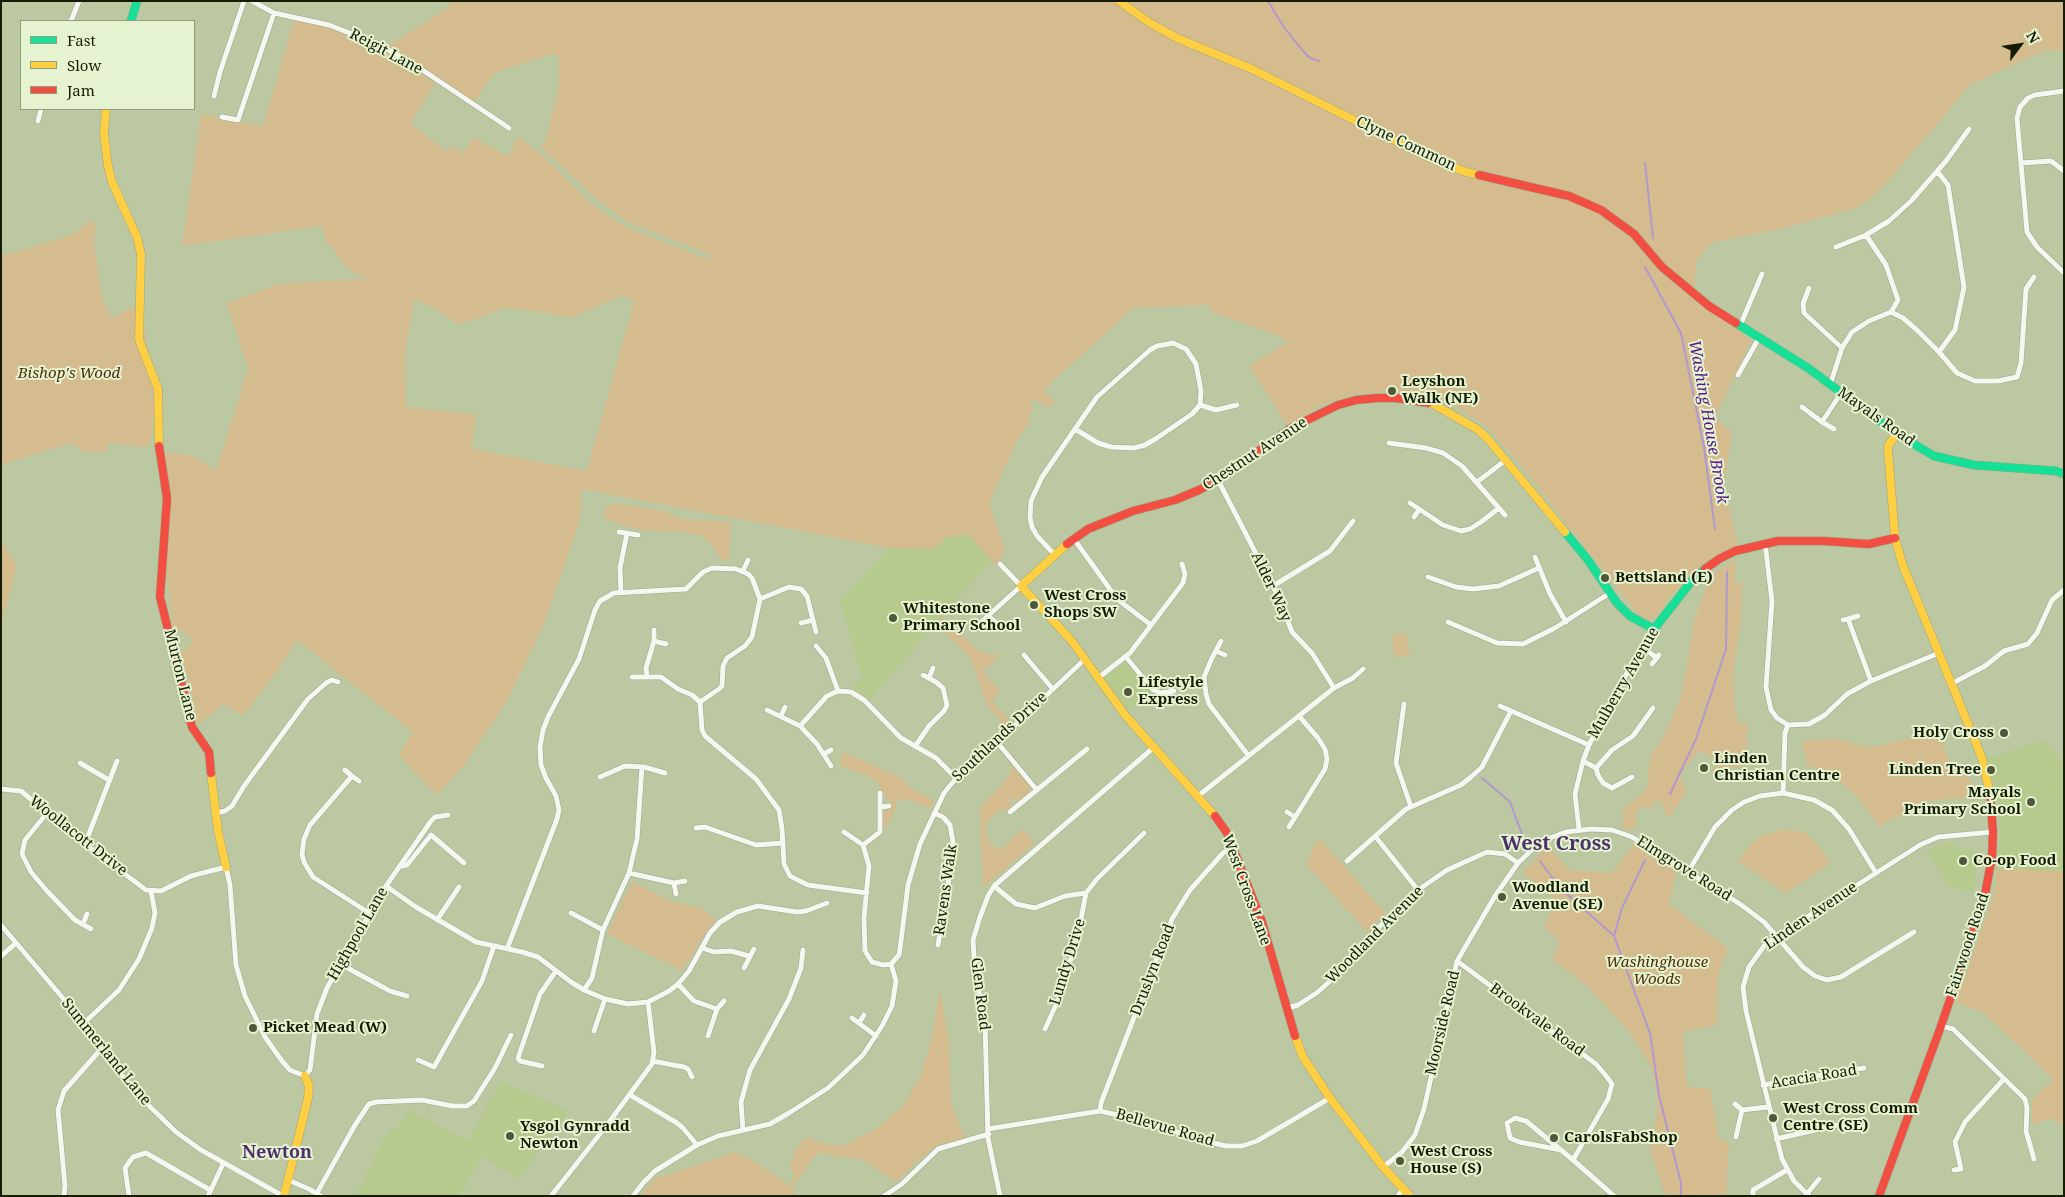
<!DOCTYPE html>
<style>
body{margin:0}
#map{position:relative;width:2065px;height:1197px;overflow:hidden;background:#bbc8a1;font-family:"Noto Serif",serif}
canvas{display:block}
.frame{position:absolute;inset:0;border:2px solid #151c03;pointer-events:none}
.legend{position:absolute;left:20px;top:20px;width:175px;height:90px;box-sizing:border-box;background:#e6f3d0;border:1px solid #929d7e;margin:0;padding:6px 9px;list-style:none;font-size:15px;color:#151c03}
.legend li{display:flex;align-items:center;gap:10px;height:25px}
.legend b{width:25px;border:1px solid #929d7e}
.north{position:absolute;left:1995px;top:20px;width:50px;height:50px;-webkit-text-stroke:4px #e6f3d0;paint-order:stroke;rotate:59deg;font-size:14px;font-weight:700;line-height:20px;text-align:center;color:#151c03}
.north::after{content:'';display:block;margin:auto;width:18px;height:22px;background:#151c03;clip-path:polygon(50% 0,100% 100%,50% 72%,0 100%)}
</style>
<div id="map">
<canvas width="2065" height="1197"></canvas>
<div class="frame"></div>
<ul class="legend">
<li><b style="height:6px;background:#16e098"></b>Fast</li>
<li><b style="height:6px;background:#ffcf43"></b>Slow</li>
<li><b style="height:6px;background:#f24e42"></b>Jam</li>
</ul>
<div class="north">N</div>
</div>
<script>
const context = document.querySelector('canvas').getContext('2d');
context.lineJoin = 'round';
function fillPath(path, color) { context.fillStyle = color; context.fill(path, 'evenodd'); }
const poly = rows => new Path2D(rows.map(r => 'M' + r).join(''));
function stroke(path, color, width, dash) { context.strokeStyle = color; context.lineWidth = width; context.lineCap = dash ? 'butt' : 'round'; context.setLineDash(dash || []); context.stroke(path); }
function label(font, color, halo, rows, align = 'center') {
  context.font = font + ' "Noto Serif",serif'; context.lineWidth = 4; context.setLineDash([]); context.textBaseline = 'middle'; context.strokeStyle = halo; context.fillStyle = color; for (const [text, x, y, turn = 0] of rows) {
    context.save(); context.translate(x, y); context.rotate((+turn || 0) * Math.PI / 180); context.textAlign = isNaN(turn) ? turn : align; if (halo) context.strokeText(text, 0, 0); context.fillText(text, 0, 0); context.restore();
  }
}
fillPath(poly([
 [968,534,992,560,869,700,863,694,851,689,862,678,840,600,890,548,932,549,948,537],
 [1126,662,1151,691,1127,713,1103,678],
 [2044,740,2064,762,2064,871,1997,869,2001,819,1995,785,1988,759],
 [1945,843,1955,843,1955,848,1978,852,1973,892,1948,886,1927,851],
 [500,1081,567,1110,562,1121,517,1179,482,1156,460,1196,356,1196,380,1145,391,1128,396,1131,409,1110,468,1141]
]), '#b6ca8e');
fillPath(poly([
 [450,1,2064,1,2064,51,2045,50,1970,85,1886,184,1868,201,1856,208,1780,229,1715,242,1703,251,1701,259,1696,258,1694,298,1751,340,1715,418,1732,432,1724,485,1738,545,1705,564,1668,599,1659,612,1651,620,1644,618,1629,603,1520,464,1486,426,1446,401,1403,392,1358,393,1318,406,1288,427,1249,366,1288,342,1277,335,1211,312,1209,305,1134,308,1058,376,1043,392,1055,401,1049,408,1034,399,1029,404,1034,408,1028,417,1031,419,1016,443,989,503,1005,549,1001,559,995,564,968,534,948,537,932,549,890,548,582,489,579,524,543,626,507,701,465,764,438,794,428,787,399,755,413,732,297,640,278,670,243,716,223,704,198,726,189,681,179,654,194,641,173,625,167,576,166,558,170,497,164,452,191,455,216,470,248,369,227,303,278,284,354,279,370,280,353,272,344,265,332,247,326,243,322,226,182,246,201,114,263,126,294,20,331,28,371,44,389,53,435,83,411,124,448,152,451,146,463,153,474,137,508,157,518,137,541,154,593,205,624,226,709,260,711,255,625,221,596,198,541,148,545,142,559,85,559,59,556,53,495,72,474,102,438,77,388,46,452,5],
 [620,296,634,300,587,471,472,449,476,414,406,407,405,354,414,299,432,307,458,324,479,318,503,308,535,311,572,318],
 [92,219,96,226,94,241,102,298,111,319,133,307,142,309,154,402,152,439,146,447,109,443,105,452,84,452,71,443,3,464,1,480,1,253,6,255,74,234],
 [615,503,665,511,679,519,731,522,729,560,722,560,709,541,700,535,681,532,640,530,604,519,605,508],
 [1,543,5,545,17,566,1,625],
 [1736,559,1735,583,1743,583,1740,628,1733,673,1735,711,1740,724,1747,724,1747,766,1724,769,1716,775,1712,770,1717,764,1707,754,1698,751,1681,774,1683,783,1687,790,1670,818,1666,815,1661,802,1657,800,1650,809,1640,806,1639,811,1634,815,1637,819,1637,825,1633,830,1624,829,1621,823,1624,818,1622,809,1633,802,1647,788,1650,757,1663,738,1682,694,1694,620,1711,575],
 [943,616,977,650,991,655,1002,654,983,671,1000,692,991,701,1011,722,1005,727,986,703,971,658,936,624],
 [1406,633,1410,655,1395,658,1391,636],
 [1937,731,1951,763,1973,783,1976,800,1959,798,1929,801,1879,826,1856,795,1832,775,1807,765,1802,741,1838,739,1870,748],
 [843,752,902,778,910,788,934,800,931,808,909,800,895,801,896,810,886,827,883,828,883,814,886,809,890,809,890,801,886,800,885,793,882,792,877,781,864,774,839,766],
 [1012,766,1029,784,1030,790,1020,801,1016,801,1012,797,1009,800,1011,805,1010,809,1008,811,1004,808,987,821,986,833,990,844,1000,850,1023,829,1035,843,983,888,980,807,1009,777],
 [1784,829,1805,832,1817,844,1831,863,1786,893,1738,862,1749,846,1763,835],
 [1319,838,1385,913,1367,932,1306,864],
 [1634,844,1677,871,1669,904,1728,948,1718,976,1717,1025,1683,1032,1685,1072,1688,1087,1710,1088,1719,1139,1729,1143,1726,1196,1666,1196,1650,1150,1658,1106,1653,1070,1629,1031,1585,984,1552,959,1560,942,1544,927,1556,901,1522,873,1548,846,1570,870,1612,873],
 [1997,869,2064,871,2064,1127,2051,1118,2032,1124,2032,1100,2053,1079,1983,1012,1956,1002,1995,891],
 [632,882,670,901,701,908,716,920,706,932,690,959,681,970,607,934],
 [940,989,949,1041,951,1103,965,1138,937,1145,916,1162,896,1182,863,1160,817,1153,792,1188,797,1196,640,1196,655,1179,735,1152,752,1160,789,1185,795,1176,790,1165,797,1147,808,1137,825,1144,843,1146,877,1128,903,1106,920,1078,932,1038]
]), '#d5bc8f');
stroke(poly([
 [1268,1,1283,26,1303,51,1310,58,1319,61],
 [1645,163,1653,238],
 [1645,267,1681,333,1704,447,1715,529],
 [1482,778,1510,802,1523,837],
 [1670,794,1696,739,1726,649,1727,572],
 [1540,861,1559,887,1614,936,1650,1033,1659,1095,1681,1183,1681,1196],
 [1614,936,1622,908,1645,860]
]), '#b298ce', 2);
const street = poly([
 [252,1,274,13,329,25,378,44,412,63,509,128],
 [71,21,79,1],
 [2064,91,2035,95,2028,98,2020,107,2017,118,2027,232,2037,247,2064,273],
 [214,96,220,72,244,1],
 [222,117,238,120,274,13],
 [38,121,41,109],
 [2021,163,2051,161,2064,171],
 [1937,171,1948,185,1964,287,1955,330,1939,352],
 [1836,247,1866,235,1889,221,1911,201,1946,161,1969,129],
 [1809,288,1803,304,1804,313,1842,348],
 [1891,312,1903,318,1918,331,1939,352,1957,373,1975,381,1998,381,2017,377,2021,363,2026,289,2034,277],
 [1740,326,1762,274],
 [1738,375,1759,338],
 [1830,385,1842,348,1852,332,1869,321,1891,312,1898,300,1886,265,1866,235],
 [1802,407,1822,422,1841,393],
 [1822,422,1834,429],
 [1075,429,1098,443,1111,447,1134,448,1145,445,1157,438,1192,414,1200,405,1216,410,1237,405],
 [1389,443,1426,448,1443,453,1462,466,1505,515],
 [1477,482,1506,460],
 [1410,503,1443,525,1461,531,1470,529,1481,522,1499,508],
 [1414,517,1419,510],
 [619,532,638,535],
 [1074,539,1117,599,1151,625],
 [1765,543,1772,601,1766,687,1771,710,1777,718,1788,725,1809,724,1825,715,1847,694,1871,681,1939,653],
 [1055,555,1037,536,1032,527,1030,517,1031,501,1042,477,1097,397,1150,350,1157,346,1173,343,1186,349,1196,364,1201,391,1200,405],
 [1535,557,1550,594,1566,622],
 [743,571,748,560],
 [1428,577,1456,587,1473,589,1499,586,1539,568],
 [1273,586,1330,551,1353,521],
 [621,592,620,568,627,533],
 [760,599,789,587,801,589,807,596,816,632],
 [988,616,995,622],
 [1848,619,1858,616],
 [1843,620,1848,619,1871,681],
 [1448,622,1497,643,1523,644,1555,628,1610,593],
 [801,623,813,620],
 [980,623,1021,586,1000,564],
 [654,641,666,644],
 [1221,641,1212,658,1204,677,1206,694,1209,704,1248,755],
 [816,646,826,658,838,691],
 [1642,647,1657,658],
 [1216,651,1225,655],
 [1024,655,1052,688],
 [1126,657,1153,690,1161,693,1174,691],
 [1652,664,1659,655],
 [647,676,646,668,654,641,654,630],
 [632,677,661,677,678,689,692,695,700,702,702,730,705,736,756,779,779,810,782,829,784,864,790,876,808,885,867,893],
 [929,678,933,668],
 [1098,678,1130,653,1183,583,1185,574,1182,564],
 [1951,684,1985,666,2004,651,2028,644,2037,633,2052,600,2064,590],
 [1334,688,1353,678,1363,669],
 [1404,704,1396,763,1411,807],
 [1500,706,1589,745],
 [767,710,800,726,817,744,831,766],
 [781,716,785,707],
 [800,726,827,696,838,691,851,692,864,700,901,738,936,758,955,777],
 [997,742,1036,789],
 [916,745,929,726,944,711,947,705,943,688,936,682,923,675],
 [824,754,831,750],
 [1583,761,1596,768,1598,775,1603,783,1612,788,1632,777],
 [80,763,109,780],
 [1596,768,1612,750,1633,736,1653,708],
 [345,770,352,776],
 [600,777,625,766,644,767,665,773],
 [359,781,352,776,310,825,304,839,302,854,304,862,313,877,369,913],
 [1,789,21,791,85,844,146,890,161,891,191,876,226,867,230,885,236,965,245,996,265,1037,282,1061,290,1070,305,1076,310,1070,317,1014,327,988,340,964,386,886,431,821,435,817,448,815],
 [1783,793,1785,733,1788,725],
 [1198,796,1334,688,1312,653,1292,632,1280,600,1218,480],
 [881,807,889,806],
 [1010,812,1087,749],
 [1287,812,1295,817],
 [47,813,25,840,22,854,31,872,47,891,75,920,91,929],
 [216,813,225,811,232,806,244,786,308,699,326,683,332,680,338,682],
 [934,813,943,817,950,825,954,848,938,945],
 [1289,827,1325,769,1327,759,1325,749,1318,738,1299,716],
 [696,828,705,827,756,845,783,843],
 [1579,829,1575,794,1583,761,1589,745,1612,700,1637,655,1654,629],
 [844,832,863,845,869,866,864,918,865,951,872,962,883,965,891,964],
 [1375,836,1418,890],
 [85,844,117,761],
 [863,845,880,832,880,793],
 [1347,861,1406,809,1461,785,1471,777,1482,767,1511,711],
 [399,867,407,865,431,835,464,863],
 [1688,872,1715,827,1732,810,1744,802,1760,796,1783,793,1814,800,1832,810,1849,829,1876,873],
 [629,873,674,883,685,881],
 [674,883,676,894],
 [386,886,416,907,476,942,522,952,538,957,571,982,584,990,605,999,628,1004,648,1002,669,991,678,984,689,971,710,933,720,922,737,912,758,906,797,912,806,911,827,903],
 [994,886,1016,904,1035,908,1065,896,1086,893],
 [571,913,603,930],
 [437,920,459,887],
 [83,924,87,914],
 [1,925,84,1023,108,1058,137,1094,176,1132,201,1150,283,1196],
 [702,948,714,952,731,951,749,956],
 [507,949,557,819,559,810,556,796,546,778,541,765,540,747,543,730,548,717,579,659,595,610,600,601,614,593,686,589,703,572,712,568,736,569,748,574,752,578,760,599,752,637,745,646,727,658,723,666,722,686,719,689,700,702],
 [1,956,16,943],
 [1457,961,1596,1064,1607,1077,1612,1084,1608,1099,1573,1160,1614,1196],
 [340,964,390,991,407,996],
 [744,968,754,949],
 [678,984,694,1001,717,1009],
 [584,990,592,978,603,930,629,873,637,839,642,767],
 [1288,1008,1298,1005,1318,992,1342,970,1375,931,1418,890,1447,870,1487,852,1505,854,1518,863],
 [852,1018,876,1036],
 [84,1023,119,990,139,959,152,928,155,913,151,891],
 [859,1023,864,1015],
 [1941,1026,1953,1029,2025,1099,2027,1108,2026,1131,2034,1159],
 [1045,1029,1060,996,1078,935,1086,893,1097,879,1144,833],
 [594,1031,605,999],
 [708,1036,717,1009,724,1001],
 [418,1060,434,1067,482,981,494,946],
 [652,1061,684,1067,688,1069,692,1077],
 [542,1066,520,1061,518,1058,540,994,556,971],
 [1763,1085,1864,1068],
 [630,1095,677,1123,683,1128,697,1145],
 [1735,1104,1742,1110],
 [1100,1111,1101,1103,1172,919,1190,890,1223,853,1233,846],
 [988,1129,1100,1111,1135,1119,1205,1141,1226,1146,1242,1146,1257,1141,1330,1098],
 [743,1130,741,1102,750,1070,789,999,801,968,803,950],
 [1736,1137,1742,1110,1768,1107],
 [1776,1139,1864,1119],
 [1561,1150,1526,1121,1515,1118,1507,1123,1510,1138,1519,1142,1561,1150,1573,1160],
 [1383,1167,1402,1152,1415,1135,1424,1109,1457,961,1495,896,1518,863,1534,848,1550,838,1566,832,1591,829,1612,830,1632,837,1740,904,1764,922,1803,967,1815,976,1827,980,1841,977,1914,932],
 [1954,1170,1961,1169,1955,1142,1965,1122,2004,1079],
 [288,1180,309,1189,321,1196],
 [317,1193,355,1125,369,1104,376,1102,422,1100,452,1106,467,1106,474,1101,495,1068,511,1035],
 [1806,1195,1819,1179],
 [64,1196,65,1186,58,1110,64,1091,101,1049],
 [129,1196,125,1168,133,1157,146,1153,210,1190],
 [208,1196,223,1164],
 [551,1196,607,1125,652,1064,654,1052,648,1002],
 [633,1196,643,1183,655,1171,697,1145,718,1136,770,1124,789,1113,828,1088,863,1055,882,1026,892,1006,896,981,891,964,899,955,900,949,908,885,920,844,944,793,962,771,997,742,1085,659],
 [884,1196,902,1184,938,1149,989,1134],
 [1000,1196,988,1138,985,1022,975,973,973,940,980,917,988,896,994,886,1153,748],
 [1398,1196,1402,1190],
 [1753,1196,1753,1190,1787,1170],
 [1809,1196,1794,1181,1782,1159,1746,1011,1743,987,1749,967,1764,946,1777,936,1920,845,1938,837,1993,832]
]);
const fast = poly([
 [131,21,137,1],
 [1736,323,1808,368,1897,434,1934,456,1974,465,2056,471,2064,474],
 [1565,532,1588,560,1617,603,1630,616,1654,629,1694,578,1705,569]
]);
const slow = poly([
 [1119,1,1150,23,1177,38,1254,70,1428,157,1466,172,1479,175],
 [106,109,104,133,108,166,112,182,137,237,141,254,139,340,158,389,159,446],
 [1428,403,1433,404,1477,429,1488,439,1565,532],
 [1897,434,1889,444,1888,449,1895,538,1903,566,1982,758,1990,794],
 [1067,544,1021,586,1071,640,1125,715,1215,816],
 [211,773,218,831,226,867],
 [1295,1036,1303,1057,1330,1098,1383,1167,1410,1196],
 [284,1196,308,1098,309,1086,305,1076]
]);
const jam = poly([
 [1479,175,1569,196,1601,210,1634,234,1662,267,1709,306,1736,323],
 [159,446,167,498,160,597,192,727,209,752,211,773],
 [1067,544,1088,529,1133,511,1175,500,1199,490,1218,480,1291,428,1338,405,1356,400,1377,398,1396,398,1428,403],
 [1705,569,1719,559,1735,551,1778,541,1823,541,1869,544,1895,538],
 [1215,816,1227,833,1262,922,1295,1036],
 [1879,1196,1941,1026,1984,900,1992,857,1993,832,1990,794]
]);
stroke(street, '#9ba587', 6);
stroke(fast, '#9ba587', 9);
stroke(slow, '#9ba587', 9);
stroke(jam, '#9ba587', 9);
stroke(street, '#f5f7f1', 5);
stroke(fast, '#16e098', 8);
stroke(slow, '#ffcf43', 8);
stroke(jam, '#f24e42', 8);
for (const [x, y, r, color] of [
 [1392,391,5,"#4f583a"],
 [1605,578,5,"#4f583a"],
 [1034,605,5,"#4f583a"],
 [893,618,5,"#4f583a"],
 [1128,692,5,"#4f583a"],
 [2004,733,5,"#4f583a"],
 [1704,768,5,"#4f583a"],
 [1991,770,5,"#4f583a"],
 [2031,802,5,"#4f583a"],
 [1963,861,5,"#4f583a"],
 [1502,897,5,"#4f583a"],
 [253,1028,5,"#4f583a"],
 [1773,1118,5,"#4f583a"],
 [510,1136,5,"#4f583a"],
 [1554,1138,5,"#4f583a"],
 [1400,1161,5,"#4f583a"]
]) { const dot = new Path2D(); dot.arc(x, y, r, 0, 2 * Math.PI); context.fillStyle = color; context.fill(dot); stroke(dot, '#e6f3d0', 2); }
label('15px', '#151c03', '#e6f3d0', [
 ["Reigit Lane",386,52,28],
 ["Clyne Common",1406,144,25],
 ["Mayals Road",1876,417,35],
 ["Chestnut Avenue",1255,454,-33],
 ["Alder Way",1271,587,65],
 ["Murton Lane",180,675,76],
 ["Mulberry Avenue",1624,683,-60],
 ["Southlands Drive",1000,737,-43],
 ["Woollacott Drive",78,836,38],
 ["Elmgrove Road",1684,869,32],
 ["Ravens Walk",946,890,-82],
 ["West Cross Lane",1246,890,70],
 ["Linden Avenue",1811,916,-34],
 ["Highpool Lane",358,934,-60],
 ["Woodland Avenue",1375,935,-45],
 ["Fairwood Road",1968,945,-72],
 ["Lundy Drive",1068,962,-73],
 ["Druslyn Road",1153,970,-69],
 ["Glen Road",980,994,83],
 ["Brookvale Road",1537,1020,36],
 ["Moorside Road",1443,1023,-77],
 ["Summerland Lane",106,1052,51],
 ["Acacia Road",1814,1077,-9],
 ["Bellevue Road",1165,1128,16]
]);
label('italic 15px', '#4f2e09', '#e6f3d0', [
 ["Bishop's Wood",69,374],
 ["Washinghouse",1657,963],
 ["Woods",1657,980]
]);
label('bold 15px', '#151c03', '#e6f3d0', [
 ["Leyshon",1402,382],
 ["Walk (NE)",1402,399],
 ["Bettsland (E)",1615,578],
 ["West Cross",1044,596],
 ["Shops SW",1044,613],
 ["Whitestone",903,609],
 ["Primary School",903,626],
 ["Lifestyle",1138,683],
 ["Express",1138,700],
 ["Holy Cross",1994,733,"right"],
 ["Linden",1714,759],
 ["Christian Centre",1714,776],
 ["Linden Tree",1981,770,"right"],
 ["Mayals",2021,793,"right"],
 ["Primary School",2021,810,"right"],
 ["Co-op Food",1973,861],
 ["Woodland",1512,888],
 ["Avenue (SE)",1512,905],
 ["Picket Mead (W)",263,1028],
 ["West Cross Comm",1783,1109],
 ["Centre (SE)",1783,1126],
 ["Ysgol Gynradd",520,1127],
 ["Newton",520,1144],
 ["CarolsFabShop",1564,1138],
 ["West Cross",1410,1152],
 ["House (S)",1410,1169]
], 'left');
label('italic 16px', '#561889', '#e6f3d0', [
 ["Washing House Brook",1708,422,80]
]);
label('bold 18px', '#4c316c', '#e6f3d0', [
 ["Newton",277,1153]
]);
label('bold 20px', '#4c316c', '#e6f3d0', [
 ["West Cross",1556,844]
]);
</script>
